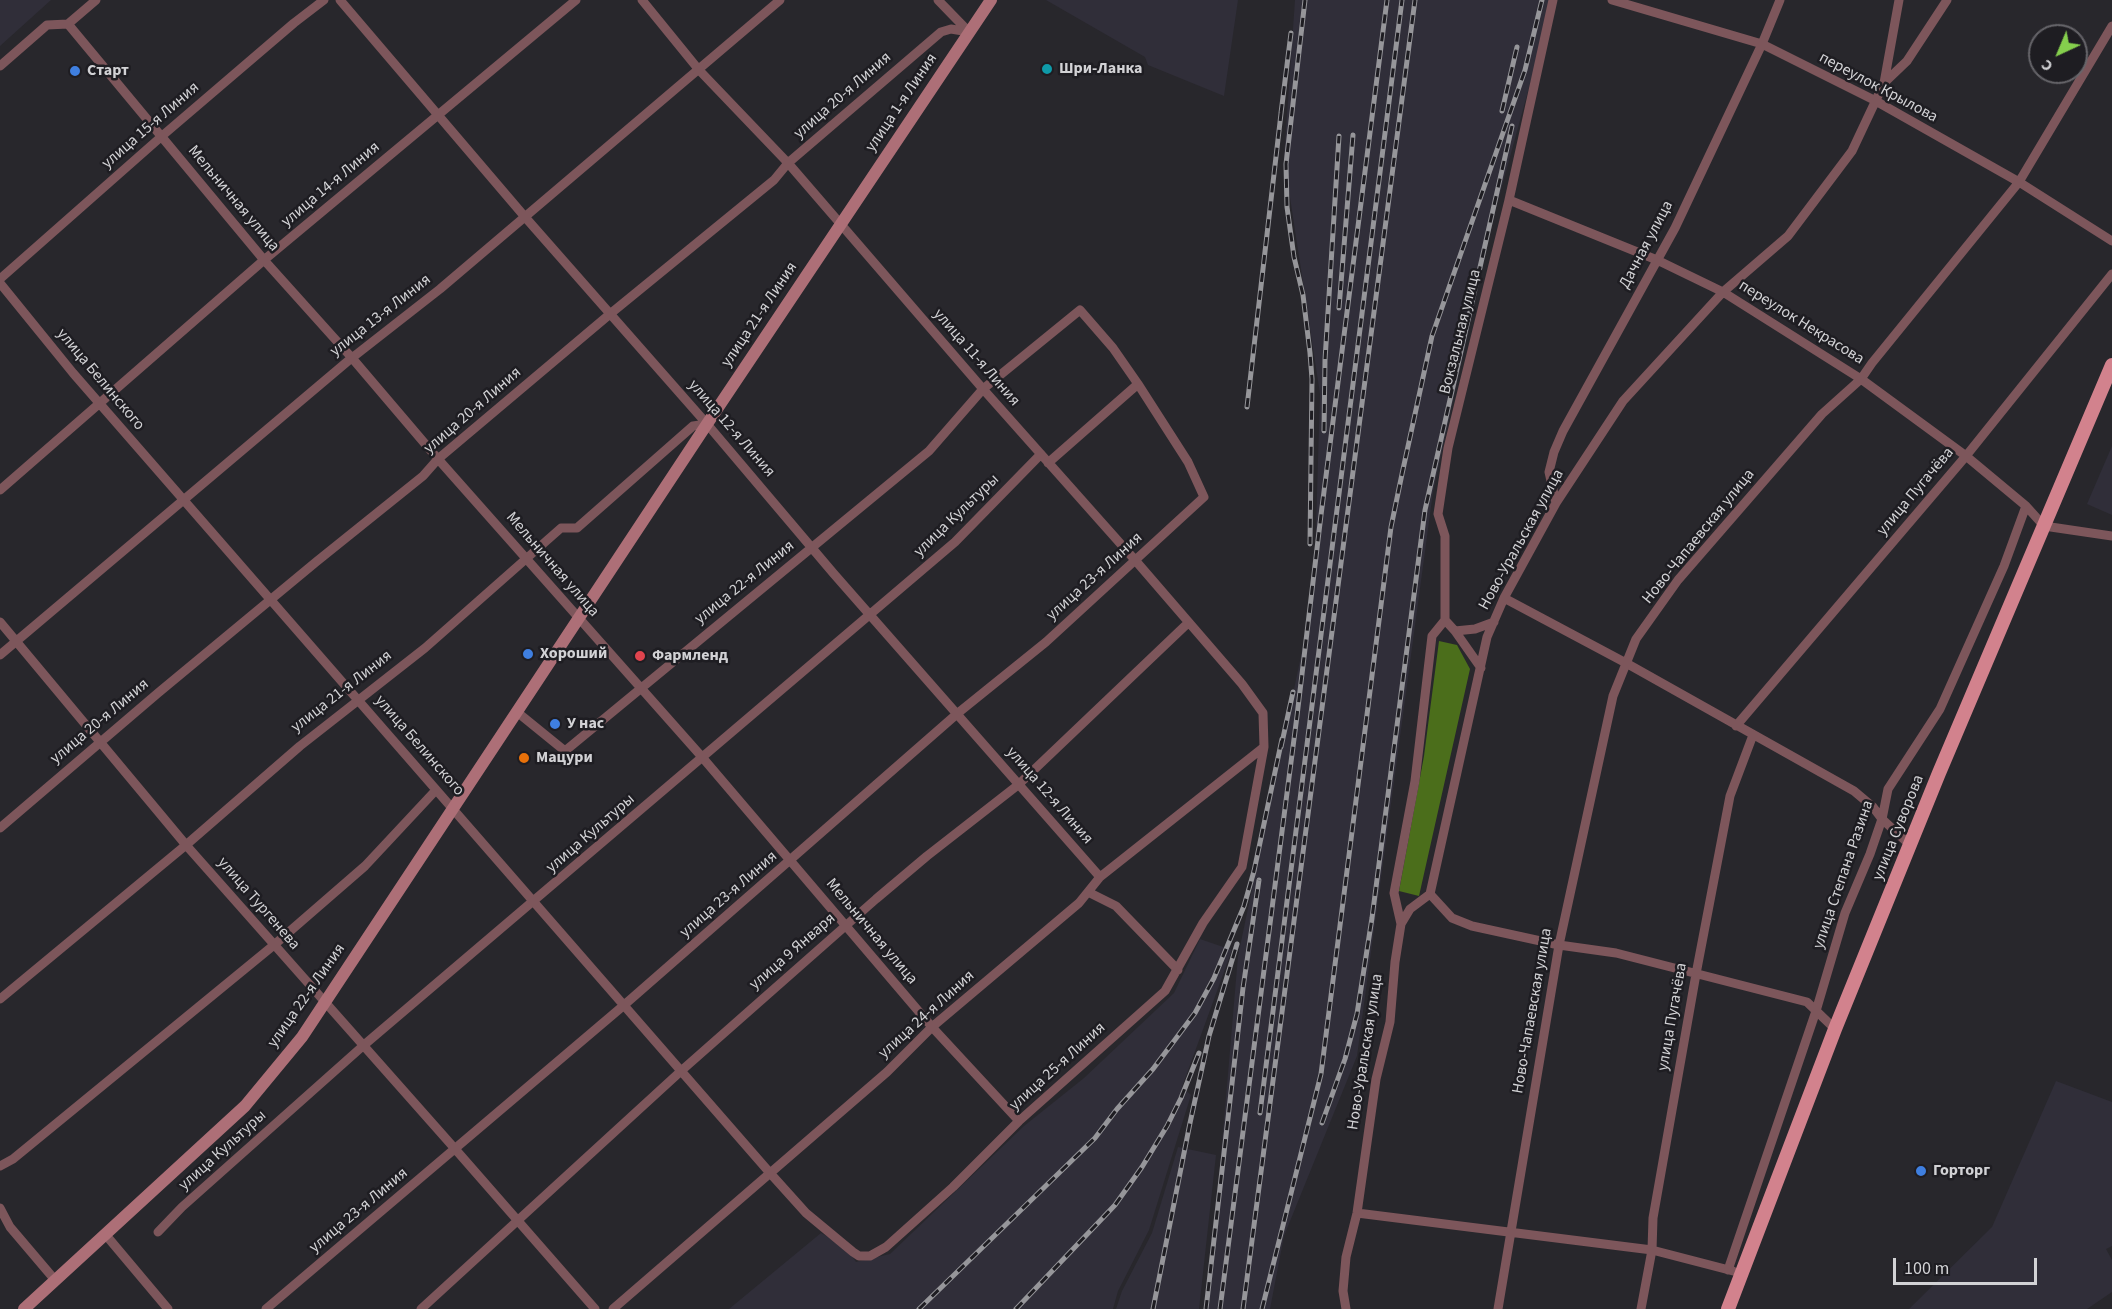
<!DOCTYPE html>
<meta charset="utf-8">
<style>
body{margin:0}
#map{position:relative;width:2112px;height:1309px;overflow:hidden;background:#28272c;font-family:"Source Sans 3",sans-serif}
canvas{display:block}
.north{position:absolute;left:2028px;top:24px;width:60px;height:60px;box-sizing:border-box;background:#1e1d22;border:2px solid #66656a;border-radius:50%;rotate:224deg;font-size:16px;font-weight:700;line-height:24px;text-align:center;color:#d2d2d5}
.north::after{content:'';display:block;margin:auto;width:21px;height:27px;background:#85cf4d;clip-path:polygon(50% 0,100% 100%,50% 72%,0 100%)}
.scale{position:absolute;left:1893px;top:1258px;width:144px;height:27px;box-sizing:border-box;border:3px solid #d2d2d5;border-top:0;padding-left:8px;font-size:18px;line-height:21px;white-space:nowrap;color:#d2d2d5;-webkit-text-stroke:4px #1e1d22;paint-order:stroke}
</style>
<div id="map">
<canvas width="2112" height="1309"></canvas>
<div class="north">С</div>
<div class="scale">100 m</div>
</div>
<script>
const context = document.querySelector('canvas').getContext('2d');
context.lineJoin = 'round';
function fillPath(path, color) { context.fillStyle = color; context.fill(path, 'evenodd'); }
const poly = rows => new Path2D(rows.map(r => 'M' + r).join(''));
function stroke(path, color, width, dash) { context.strokeStyle = color; context.lineWidth = width; context.lineCap = dash ? 'butt' : 'round'; context.setLineDash(dash || []); context.stroke(path); }
function label(font, color, halo, rows, align = 'center') {
  context.font = font + ' "Source Sans 3",sans-serif'; context.lineWidth = 5; context.setLineDash([]); context.textBaseline = 'middle'; context.strokeStyle = halo; context.fillStyle = color; for (const [text, x, y, turn = 0] of rows) {
    context.save(); context.translate(x, y); context.rotate((+turn || 0) * Math.PI / 180); context.textAlign = isNaN(turn) ? turn : align; if (halo) context.strokeText(text, 0, 0); context.fillText(text, 0, 0); context.restore();
  }
}
fillPath(poly([
 [0,0,51,0,0,46],
 [1046,0,1238,0,1224,96,1148,65,1145,57],
 [1295,0,1551,0,1547,22,1494,215,1433,492,1357,1056,1284,1236,1270,1309,1208,1309,1238,956,1314,594,1320,394,1284,158],
 [2112,446,2112,515,2087,504],
 [1200,939,1232,950,1182,1087,1191,1095,1149,1230,1118,1291,1113,1309,729,1309,821,1233,846,1247,856,1262,890,1254,1024,1126,1084,1078,1174,993],
 [2056,1081,2112,1102,2112,1246,2106,1249,2112,1260,2112,1292,2087,1309,1909,1309,1992,1227],
 [1178,1147,1216,1155,1199,1309,1116,1309,1122,1291,1152,1233]
]), '#302e39');
fillPath(poly([
 [1439,641,1457,645,1470,669,1419,896,1399,891,1424,756]
]), '#4b6e1b');
stroke(poly([
 [340,0,525,217,707,424,834,574,1100,877],
 [938,0,969,32],
 [1612,0,1762,44,1874,100,2019,182,2112,241],
 [68,24,264,260,352,358,438,459,702,757,932,1027,1019,1121],
 [0,66,47,25,68,24,96,0],
 [1884,83,1899,0],
 [1509,200,1657,260,1723,292,1861,379,1966,456,2026,506,2044,526,2112,536],
 [0,279,162,136,294,23,324,0],
 [0,283,73,373,770,1173,806,1213,853,1252,859,1256,870,1256,886,1247,953,1187,1019,1121,1165,991,1203,923,1242,867,1264,747,1263,713,1242,684,1135,560,983,389,788,163,699,70,642,0],
 [0,490,264,260,576,0],
 [1556,503,1549,472,1554,452,1563,431,1675,228,1762,44,1780,0],
 [1504,598,1626,663,1854,791,1873,807,1882,819,1910,845],
 [0,622,186,845,456,1150,595,1309],
 [1494,622,1475,629,1455,631,1445,620,1445,536,1438,514,1448,448,1509,200,1553,0],
 [1455,631,1481,668],
 [0,655,348,361,440,289,780,0],
 [517,712,565,751,929,451,983,389,1080,310,1113,348,1138,384],
 [1736,726,1966,456,2112,274],
 [0,828,158,693,316,562,423,476,438,459,610,314,774,180,788,163,941,32,951,29,969,32],
 [1088,892,1116,906,1178,970],
 [1430,894,1452,918,1472,926,1559,945,1616,953,1807,1002,1835,1029],
 [1401,924,1394,893,1415,781,1432,636,1445,620],
 [0,999,186,845,300,746,425,648,561,528,577,528,693,426,707,424],
 [0,1166,13,1159,274,945,365,866,436,790],
 [0,1208,10,1227,55,1280],
 [1357,1213,1652,1250,1733,1271],
 [158,1232,182,1207,364,1045,955,542,1041,454],
 [105,1234,168,1309],
 [1728,1270,1816,1011,1845,913,1870,854,1882,819,1888,789,1940,709,2004,566,2026,506],
 [266,1309,623,1006,958,713,1046,642,1204,497,1188,462,1138,384,1048,463],
 [421,1309,681,1071,876,899,927,856,1018,785,1188,623],
 [613,1309,887,1072,932,1027,1079,903,1100,877,1264,747],
 [1346,1309,1343,1291,1346,1257,1357,1213,1376,1079,1390,1022,1395,962,1401,924,1410,909,1430,894,1487,637,1504,598,1556,503,1623,401,1723,292,1788,236,1852,151,1884,83,1907,61,1947,0],
 [1498,1309,1559,945,1613,696,1636,639,1678,580,1822,414,1861,379,1872,363,2019,182,2112,26],
 [1641,1309,1652,1250,1653,1218,1696,974,1730,796,1753,735]
]), '#7d565b', 9);
stroke(poly([
 [24,1309,245,1106,302,1037,707,424,991,0]
]), '#ad6f77', 12);
stroke(poly([
 [1728,1309,1835,1029,1939,773,2112,365]
]), '#d2828d', 14);
const rail = poly([
 [1305,0,1286,164,1287,207,1294,257,1303,295,1310,353,1312,379,1310,544],
 [1502,111,1517,47],
 [1281,113,1291,33],
 [1339,308,1353,135],
 [1247,407,1282,105],
 [1324,431,1325,360,1339,136],
 [1281,747,1293,692],
 [1260,1113,1402,0],
 [1322,1123,1345,1059,1357,1014,1372,918,1425,510,1512,126],
 [919,1309,1095,1138,1117,1109,1153,1069,1195,1013,1214,978,1244,906,1254,871,1282,739],
 [1016,1309,1115,1205,1142,1167,1167,1126,1181,1098,1199,1053],
 [1153,1309,1190,1123,1209,1036,1237,944],
 [1206,1309,1243,988,1259,880],
 [1220,1309,1297,716,1321,515,1387,0],
 [1243,1309,1415,0],
 [1262,1309,1321,1074,1391,527,1402,474,1432,336,1525,70,1542,0]
]);
stroke(rail, '#96969a', 5);
stroke(rail, '#1e1d22', 3, [9]);
for (const [x, y, r, color] of [
 [1047,69,6,"#0f9aa8"],
 [75,71,6,"#3f7fe0"],
 [528,654,6,"#3f7fe0"],
 [640,656,6,"#e0444e"],
 [555,724,6,"#3f7fe0"],
 [524,758,6,"#e8710a"],
 [1921,1171,6,"#3f7fe0"]
]) { const dot = new Path2D(); dot.arc(x, y, r, 0, 2 * Math.PI); context.fillStyle = color; context.fill(dot); stroke(dot, '#1e1d22', 2); }
label('bold 16px', '#d2d2d5', '#1e1d22', [
 ["Шри-Ланка",1059,69],
 ["Cтарт",87,71],
 ["Хороший",540,654],
 ["Фармленд",652,656],
 ["У нас",567,724],
 ["Мацури",536,758],
 ["Горторг",1933,1171]
], 'left');
label('16px', '#d2d2d5', '#1e1d22', [
 ["переулок Крылова",1878,88,28],
 ["улица 20-я Линия",843,96,-41],
 ["улица 1-я Линия",902,103,-56],
 ["улица 15-я Линия",151,126,-41],
 ["улица 14-я Линия",331,185,-40],
 ["Мельничная улица",233,199,50],
 ["Дачная улица",1647,245,-62],
 ["улица 21-я Линия",760,315,-56],
 ["улица 13-я Линия",381,316,-38],
 ["переулок Некрасова",1801,323,32],
 ["Вокзальная улица",1461,332,-76],
 ["улица 11-я Линия",976,358,49],
 ["улица Белинского",100,380,50],
 ["улица 20-я Линия",473,411,-41],
 ["улица 12-я Линия",731,429,49],
 ["улица Пугачёва",1916,492,-50],
 ["улица Культуры",957,516,-44],
 ["Ново-Чапаевская улица",1699,537,-51],
 ["Ново-Уральская улица",1522,540,-61],
 ["Мельничная улица",552,565,49],
 ["улица 23-я Линия",1095,577,-42],
 ["улица 22-я Линия",745,583,-39],
 ["улица 21-я Линия",342,692,-38],
 ["улица 20-я Линия",100,722,-40],
 ["улица Белинского",419,746,49],
 ["улица 12-я Линия",1049,796,49],
 ["улица Суворова",1899,828,-68],
 ["улица Культуры",591,834,-41],
 ["улица Степана Разина",1844,875,-71],
 ["улица 23-я Линия",729,895,-41],
 ["улица Тургенева",258,904,49],
 ["Мельничная улица",871,932,50],
 ["улица 9 Января",793,952,-41],
 ["улица 22-я Линия",307,996,-55],
 ["Ново-Чапаевская улица",1533,1011,-80],
 ["улица 24-я Линия",927,1015,-42],
 ["улица Пугачёва",1673,1017,-80],
 ["Ново-Уральская улица",1366,1052,-81],
 ["улица 25-я Линия",1058,1067,-42],
 ["улица Культуры",223,1151,-42],
 ["улица 23-я Линия",359,1211,-40]
]);
</script>
